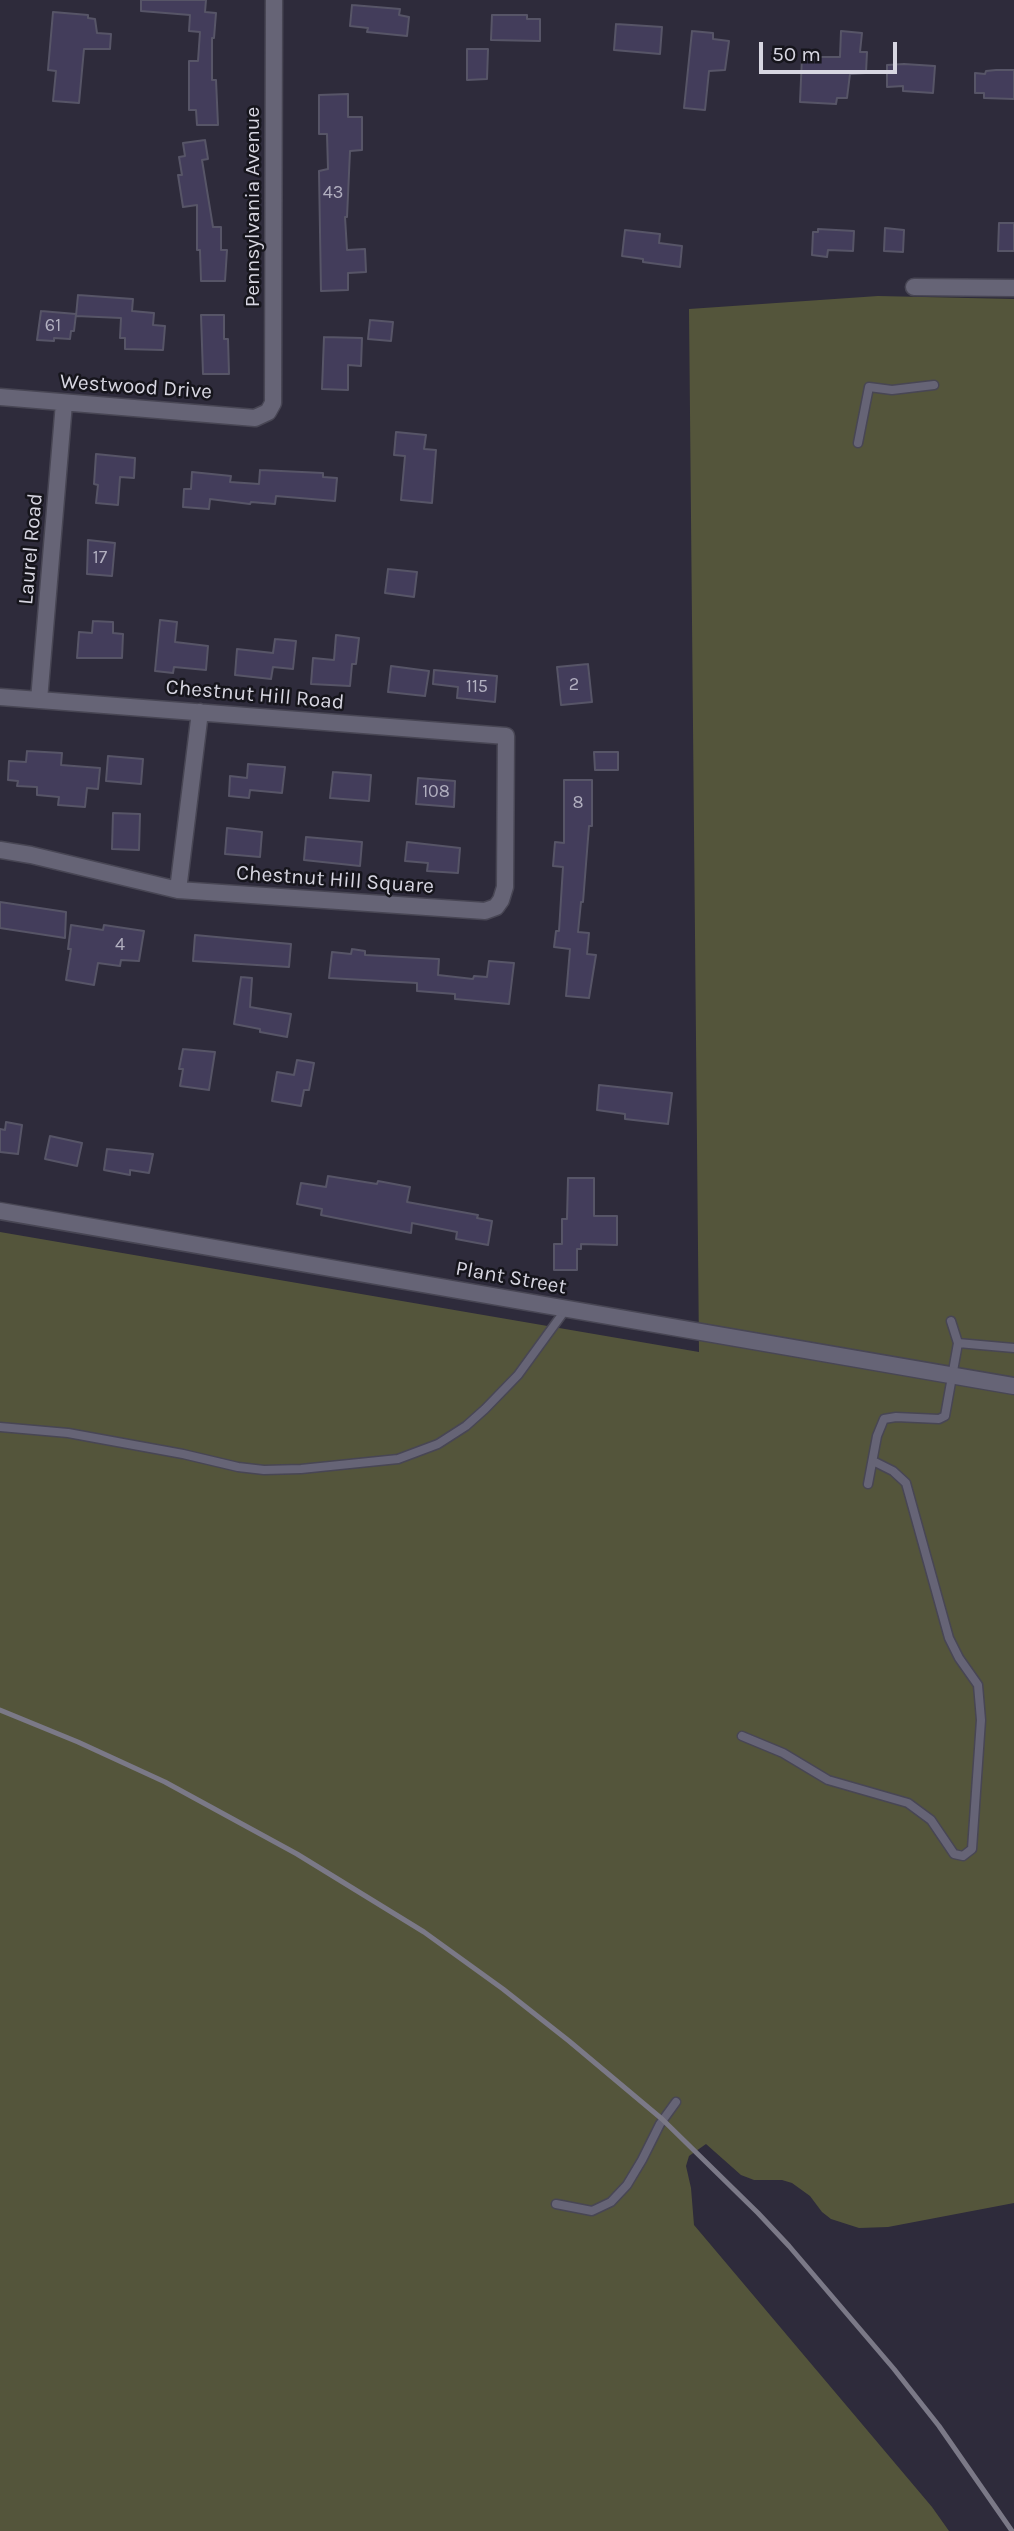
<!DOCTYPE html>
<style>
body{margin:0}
#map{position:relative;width:1014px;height:2531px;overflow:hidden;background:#2e2b3b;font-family:Karla,sans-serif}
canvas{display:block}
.scale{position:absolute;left:759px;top:42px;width:138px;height:32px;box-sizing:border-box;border:4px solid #d7d6e1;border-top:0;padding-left:9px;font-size:21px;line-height:24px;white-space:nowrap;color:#d7d6e1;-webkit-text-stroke:5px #16151c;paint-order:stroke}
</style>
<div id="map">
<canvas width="1014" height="2531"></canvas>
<div class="scale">50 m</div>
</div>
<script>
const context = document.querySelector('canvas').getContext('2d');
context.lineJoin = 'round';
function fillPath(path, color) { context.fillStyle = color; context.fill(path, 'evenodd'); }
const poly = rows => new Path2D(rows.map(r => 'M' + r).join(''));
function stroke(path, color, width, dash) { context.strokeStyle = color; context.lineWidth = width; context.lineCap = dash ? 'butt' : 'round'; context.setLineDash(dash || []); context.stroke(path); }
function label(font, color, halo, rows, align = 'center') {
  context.font = font + ' Karla,sans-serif'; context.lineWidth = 5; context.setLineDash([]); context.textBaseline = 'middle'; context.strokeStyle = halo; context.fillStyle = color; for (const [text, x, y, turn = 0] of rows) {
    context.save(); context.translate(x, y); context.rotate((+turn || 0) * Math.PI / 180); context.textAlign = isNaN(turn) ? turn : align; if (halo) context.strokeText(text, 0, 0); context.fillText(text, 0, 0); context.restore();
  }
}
fillPath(poly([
 [878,296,1014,299,1014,2203,888,2227,859,2228,831,2219,822,2212,810,2196,792,2183,782,2180,754,2180,741,2175,706,2144,689,2156,686,2166,691,2188,694,2225,932,2507,949,2531,0,2531,0,1232,699,1352,689,309]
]), '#54553b');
const building = poly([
 [141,0,206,0,205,12,216,13,214,38,212,38,212,80,216,80,218,125,197,125,196,110,189,110,189,61,198,61,200,32,189,31,190,15,141,11,141,0],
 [352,5,400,9,399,15,409,17,407,36,367,32,368,28,350,26,352,5],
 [53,12,88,15,88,18,95,19,97,33,111,34,110,49,84,49,79,103,53,101,56,71,48,70,53,12],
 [492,15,527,15,527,19,540,19,540,41,491,40,492,15],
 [616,24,662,27,660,54,614,50,616,24],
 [692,31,713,33,713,39,729,41,725,70,709,71,705,110,684,108,692,31],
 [841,31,862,33,860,52,867,52,866,73,850,74,847,98,837,98,836,104,800,102,802,57,840,57,841,31],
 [467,49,488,49,487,79,467,80,467,49],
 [904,64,935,66,933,93,903,91,903,86,887,87,887,65,904,64],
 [1014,70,1014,99,984,98,984,93,975,93,975,73,985,74,986,71,996,70,1014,70],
 [348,94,348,117,362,117,362,150,350,151,347,217,345,217,347,250,365,249,366,272,348,273,348,290,321,291,319,171,328,169,327,134,319,134,319,95,348,94],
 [205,140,208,159,202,160,213,227,221,227,221,250,227,250,225,281,201,281,200,250,197,250,197,205,183,207,178,175,182,175,179,157,185,156,183,143,205,140],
 [999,223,1014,223,1014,251,998,251,999,223],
 [885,228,904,230,903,252,884,251,885,228],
 [818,229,854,231,853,251,828,250,827,257,812,255,813,232,818,232,818,229],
 [625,230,660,234,659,243,682,246,680,267,643,262,643,259,622,256,625,230],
 [78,295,133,299,132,311,154,313,153,325,165,326,163,350,125,349,125,338,120,338,121,318,76,316,78,295],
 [41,311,76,314,74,331,71,331,70,339,54,338,54,341,37,340,41,311],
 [201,315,224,315,224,339,228,339,229,374,203,374,201,315],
 [370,320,393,322,391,341,368,339,370,320],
 [324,337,362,338,361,366,348,365,348,390,322,389,324,337],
 [396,432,426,435,424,449,436,450,432,503,401,500,405,456,394,455,396,432],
 [96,454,135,458,134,478,120,477,118,505,96,503,98,485,94,484,96,454],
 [260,470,323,473,323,477,337,478,335,501,276,496,275,504,251,502,250,504,210,499,209,509,183,507,184,489,191,489,192,472,231,476,230,482,259,484,260,470],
 [88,540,115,543,112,576,87,574,88,540],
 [388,569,417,572,414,597,385,593,388,569],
 [160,620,177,622,175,642,208,646,206,670,174,667,173,673,155,671,160,620],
 [93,621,113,622,113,633,123,634,122,658,77,658,79,632,92,633,93,621],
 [336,635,359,638,356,664,352,664,350,686,311,684,313,658,334,660,336,635],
 [275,639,296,641,293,669,273,667,271,679,235,675,237,649,273,653,275,639],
 [588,664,592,702,561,705,557,667,588,664],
 [391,666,429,671,425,696,388,692,391,666],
 [434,670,497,676,495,702,457,698,458,687,433,684,434,670],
 [27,751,62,753,61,765,100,768,98,789,87,788,85,807,58,805,59,797,37,795,37,787,17,786,18,781,8,780,9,761,26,762,27,751],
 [594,752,618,752,618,770,595,770,594,752],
 [108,756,143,759,141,784,106,781,108,756],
 [248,764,285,767,282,793,250,790,249,798,229,796,230,776,247,778,248,764],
 [333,772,371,775,369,801,330,798,333,772],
 [418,778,455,781,454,807,416,804,418,778],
 [564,780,592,780,592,826,589,826,583,902,581,902,578,932,589,933,587,954,596,955,589,998,566,996,570,949,554,947,556,931,559,931,563,867,553,866,555,842,564,843,564,780],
 [113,813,140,814,139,850,112,849,113,813],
 [227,828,262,832,260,857,225,854,227,828],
 [306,837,362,842,360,866,304,860,306,837],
 [407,842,460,848,458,873,427,871,428,863,405,861,407,842],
 [0,902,66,912,65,938,0,928,0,902],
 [71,925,103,930,104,925,144,931,139,961,121,960,120,966,98,963,94,985,66,980,71,949,68,949,71,925],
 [195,935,291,944,289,967,193,961,195,935],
 [352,949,365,951,365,955,439,959,438,975,473,979,474,976,487,977,489,961,514,963,509,1004,455,999,455,994,417,991,417,983,329,978,332,952,351,954,352,949],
 [241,977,252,978,250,1007,291,1014,287,1037,260,1032,260,1029,234,1024,241,977],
 [183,1049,215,1052,209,1090,180,1086,183,1069,179,1069,183,1049],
 [297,1060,314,1063,309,1090,304,1090,301,1106,272,1101,277,1072,294,1075,297,1060],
 [599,1085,672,1093,668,1124,625,1119,625,1114,597,1110,599,1085],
 [6,1122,22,1125,18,1154,0,1152,0,1129,5,1130,6,1122],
 [50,1136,82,1143,77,1166,45,1159,50,1136],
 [107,1149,153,1154,149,1173,130,1170,130,1175,104,1170,107,1149],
 [328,1176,377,1184,378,1181,410,1187,407,1202,478,1215,477,1218,492,1221,488,1245,456,1239,457,1232,412,1223,411,1233,321,1215,322,1209,297,1204,301,1183,326,1187,328,1176],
 [568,1178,594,1178,594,1216,617,1216,617,1245,581,1244,581,1249,577,1249,577,1270,554,1270,554,1244,562,1244,562,1219,567,1219,568,1178]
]);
fillPath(building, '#433d5b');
stroke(building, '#575567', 2);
const service = poly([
 [858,443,869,387,892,390,934,385],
 [951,1321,958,1343],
 [0,1427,68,1433,183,1454,238,1467,264,1470,301,1469,398,1459,438,1444,466,1426,485,1409,518,1375,566,1309],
 [868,1484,877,1436,884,1419,896,1417,939,1419,945,1416,958,1343,1014,1348],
 [742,1736,783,1753,828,1780,908,1803,931,1820,954,1854,963,1856,972,1849,981,1720,978,1685,959,1658,949,1638,906,1483,893,1471,873,1461],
 [556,2204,592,2211,611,2202,627,2185,642,2160,660,2124,676,2102]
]);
const minor = poly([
 [914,287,1014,288],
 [0,397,255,418,268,412,273,403,274,0],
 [0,697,506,736,505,887,501,900,496,907,485,911,178,890,31,855,0,850],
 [39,700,64,403],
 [178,890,200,712],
 [0,1211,1014,1386]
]);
stroke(service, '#484654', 11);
stroke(minor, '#484654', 19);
stroke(service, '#666476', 8);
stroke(minor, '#666476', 16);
stroke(poly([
 [0,1710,78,1742,165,1782,297,1854,424,1932,503,1989,569,2041,662,2119,758,2213,789,2246,894,2369,939,2426,1012,2531]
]), '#7b7987', 5);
label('18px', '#b2b0c0', null, [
 ["43",333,193],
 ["61",53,326],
 ["17",100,558],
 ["2",574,685],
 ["115",477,687],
 ["108",436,792],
 ["8",578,803],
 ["4",120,945]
]);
label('21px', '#d7d6e1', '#16151c', [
 ["Pennsylvania Avenue",253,207,-90],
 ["Westwood Drive",136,387,4],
 ["Laurel Road",31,549,-85],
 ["Chestnut Hill Road",255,695,5],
 ["Chestnut Hill Square",335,880,4],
 ["Plant Street",511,1278,10]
]);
</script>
